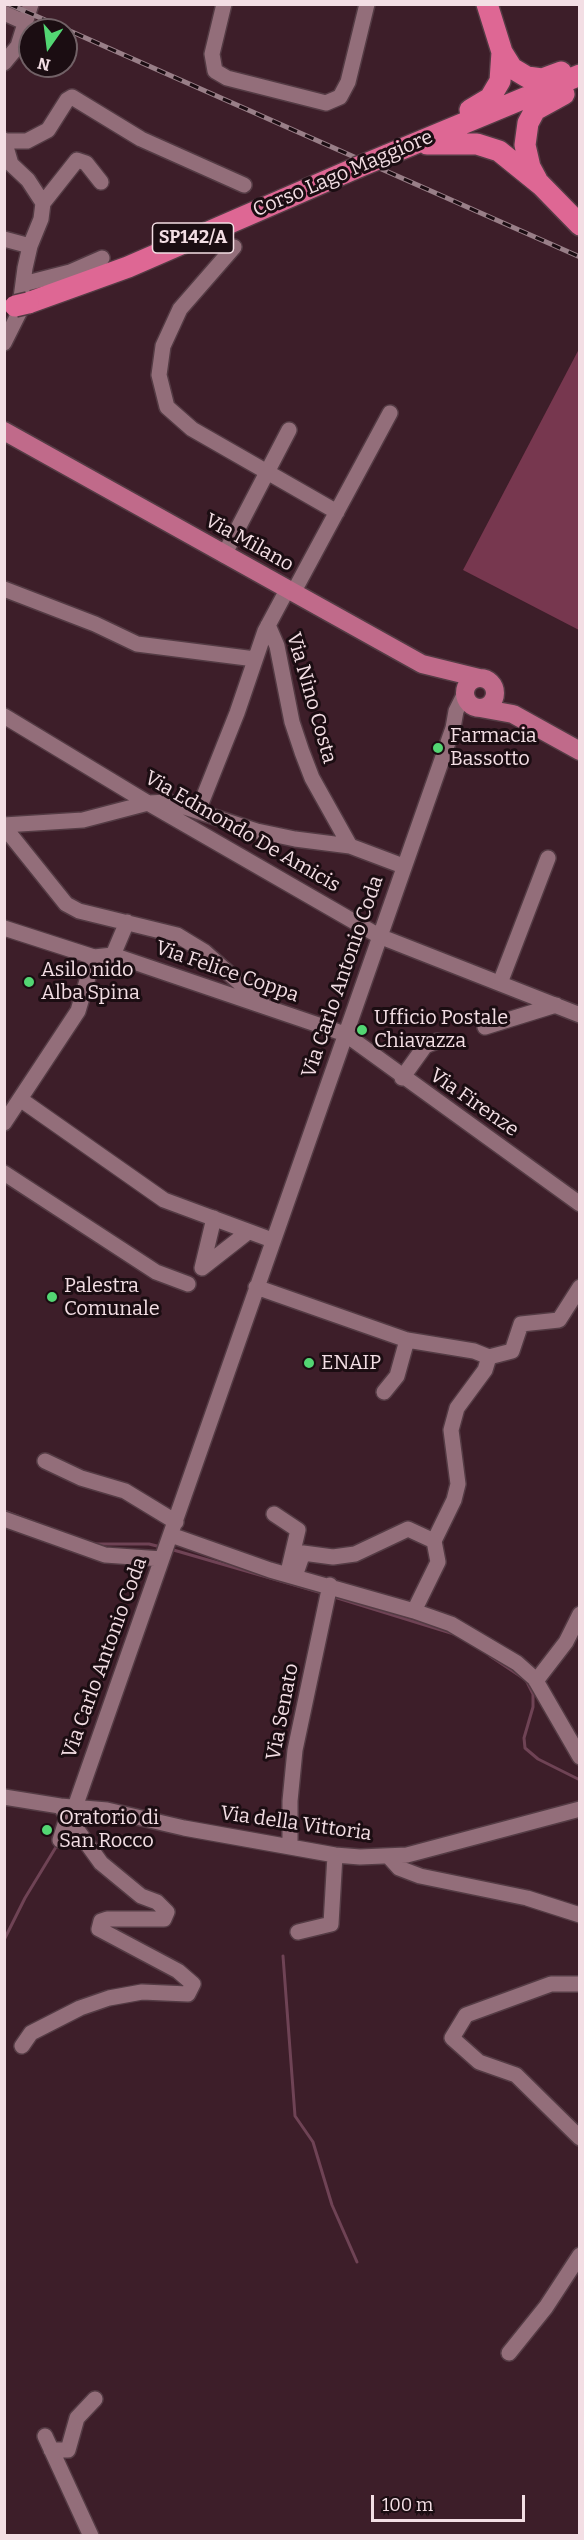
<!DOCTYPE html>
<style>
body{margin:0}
#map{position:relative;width:584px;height:2540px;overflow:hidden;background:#3d1e29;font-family:Bitter,serif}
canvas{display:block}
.frame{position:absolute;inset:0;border:6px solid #f3dee4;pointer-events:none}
.north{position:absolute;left:18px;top:18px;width:60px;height:60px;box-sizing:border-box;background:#1b0d12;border:2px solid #716166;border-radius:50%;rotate:194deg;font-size:16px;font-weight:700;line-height:24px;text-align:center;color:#f3dee4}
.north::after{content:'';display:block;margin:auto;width:21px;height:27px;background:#53d673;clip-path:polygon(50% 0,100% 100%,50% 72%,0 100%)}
.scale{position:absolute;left:371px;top:2495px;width:154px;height:27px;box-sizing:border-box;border:3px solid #f3dee4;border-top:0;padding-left:8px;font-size:18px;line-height:21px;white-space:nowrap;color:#f3dee4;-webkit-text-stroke:4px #1b0d12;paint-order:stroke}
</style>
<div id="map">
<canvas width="584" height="2540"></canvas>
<div class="frame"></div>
<div class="north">N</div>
<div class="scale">100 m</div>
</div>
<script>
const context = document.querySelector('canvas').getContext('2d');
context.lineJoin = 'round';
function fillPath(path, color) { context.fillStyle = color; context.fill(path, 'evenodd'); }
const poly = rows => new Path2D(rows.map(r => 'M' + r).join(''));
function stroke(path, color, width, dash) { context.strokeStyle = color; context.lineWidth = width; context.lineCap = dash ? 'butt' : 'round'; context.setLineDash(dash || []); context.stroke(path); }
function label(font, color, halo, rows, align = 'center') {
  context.font = font + ' Bitter,serif'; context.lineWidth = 6; context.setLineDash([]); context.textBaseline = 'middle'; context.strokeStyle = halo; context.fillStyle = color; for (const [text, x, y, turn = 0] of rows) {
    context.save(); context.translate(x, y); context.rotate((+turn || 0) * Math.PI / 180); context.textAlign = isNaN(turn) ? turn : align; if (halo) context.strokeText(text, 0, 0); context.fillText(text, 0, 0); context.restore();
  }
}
fillPath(poly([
 [579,349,579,630,463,570]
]), '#77374f');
stroke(poly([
 [4,1511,47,1527],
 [96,1544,149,1544,161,1547],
 [170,1549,322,1593],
 [331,1596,454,1634],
 [490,1656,526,1680,533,1694,533,1707,524,1738,525,1748,538,1759,580,1780],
 [4,1940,25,1898,56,1847],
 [283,1956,295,2116,313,2142,332,2205,357,2262]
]), '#6f4355', 3);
const minor = poly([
 [224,4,212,54,215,71,227,78,326,103,340,97,348,82,367,4],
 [4,13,24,22],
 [4,63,18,46,31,4],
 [4,140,11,164,28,180,43,203,41,219,30,246,25,268,19,313,4,343],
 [5,141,27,141,48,130,67,100,72,97,141,139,244,185],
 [43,203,77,160,86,163,101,182],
 [4,239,30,246],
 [234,247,180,309,163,346,159,375,167,407,192,429,337,512],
 [23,284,70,272,102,258],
 [224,555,289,430],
 [4,589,95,624,137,644,255,659],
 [293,593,390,413],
 [268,625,277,646,292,722,302,752,312,778,350,846],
 [4,716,148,803,379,936,580,1015],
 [198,811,237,713,265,631,287,590],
 [4,825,83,820,148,803,169,802,257,831,295,839,350,846,403,866],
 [7,825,9,833,66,904,79,911,177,935,205,952,262,1003],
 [4,928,94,957,113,955,345,1034,580,1204],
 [113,955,127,922],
 [500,983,548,858],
 [485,1027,556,1005],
 [402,1078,425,1046,437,1041],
 [20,1099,164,1200,272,1240],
 [4,1123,78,1011,94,957],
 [4,1173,156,1272,188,1284],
 [202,1268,248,1232],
 [202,1268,214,1218],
 [256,1287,407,1340,474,1351,489,1357],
 [489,1357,512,1351,521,1324,559,1320,580,1287],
 [384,1392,397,1376,407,1340],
 [45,1461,81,1478,125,1491,176,1522],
 [274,1514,298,1530,289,1568],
 [4,1519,105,1555,162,1559],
 [171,1535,270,1570,414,1611,451,1624,517,1663,535,1679,580,1757],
 [295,1576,303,1553,333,1557,355,1554,408,1529,434,1541],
 [414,1611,438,1562,434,1541,454,1500,458,1484,451,1430,457,1408,485,1370,489,1357],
 [536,1681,566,1642,580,1614],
 [4,1797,60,1806,107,1810,184,1828,335,1855,360,1857,407,1855,580,1809],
 [75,1807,453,728,456,711,465,693],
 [60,1840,67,1818],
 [290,1847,290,1801,295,1750,330,1585],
 [390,1858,399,1868,420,1876,527,1898,580,1915],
 [298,1932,331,1924,335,1855],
 [580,1984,551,1984,466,2015,452,2038,479,2062,516,2075,580,2138],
 [22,2046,31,2033,80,2008,109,1998,142,1992,188,1994,193,1984,178,1971,99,1929,101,1921,107,1919,164,1919,167,1912,157,1902,141,1896,101,1863,60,1806],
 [509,2353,546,2307,580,2255],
 [45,2436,91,2536],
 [51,2450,68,2450,77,2418,95,2399]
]);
const major = poly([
 [4,431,422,664,479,678],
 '465 693a15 15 0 1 1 30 0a15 15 0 1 1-30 0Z',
 [480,708,513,714,580,751]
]);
const highway = poly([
 [487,4,502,52,512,68,527,77,542,79,561,72],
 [470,110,490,98,500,81,502,52],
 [427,144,477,144,499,151,541,185,580,225],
 [385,156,580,75],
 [537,180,530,167,525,145,528,123,535,110,564,94],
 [28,303,128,267,356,168]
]);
stroke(minor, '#543b44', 18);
stroke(major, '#543b44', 21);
stroke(highway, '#543b44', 24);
stroke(minor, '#936e7a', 15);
stroke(major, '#c06a8a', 18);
stroke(highway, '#de6794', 21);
const rail = poly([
 [9,4,580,257]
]);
stroke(rail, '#997f88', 5);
stroke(rail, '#1b0d12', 3, [9]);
const highwayBridge = poly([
 [356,168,385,156],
 [15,306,28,303]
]);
stroke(highwayBridge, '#543b44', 24, []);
stroke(highwayBridge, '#de6794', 21);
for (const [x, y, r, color] of [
 [438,748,6,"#53d673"],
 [29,982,6,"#53d673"],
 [362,1030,6,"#53d673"],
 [52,1297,6,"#53d673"],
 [309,1363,6,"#53d673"],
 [47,1830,6,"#53d673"]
]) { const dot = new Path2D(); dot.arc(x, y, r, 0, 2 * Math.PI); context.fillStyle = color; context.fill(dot); stroke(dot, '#1b0d12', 2); }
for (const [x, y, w] of [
 [193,238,81]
]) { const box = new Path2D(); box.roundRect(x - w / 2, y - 15, w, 30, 4.5); context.fillStyle = '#1b0d12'; context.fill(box); stroke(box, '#f3dee4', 1.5); }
label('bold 18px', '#f3dee4', null, [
 ["SP142/A",193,238]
]);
label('20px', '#f3dee4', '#1b0d12', [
 ["Corso Lago Maggiore",343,174,-23],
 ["Via Milano",249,543,29],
 ["Via Nino Costa",311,698,74],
 ["Via Edmondo De Amicis",242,832,30],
 ["Via Felice Coppa",227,972,19],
 ["Via Carlo Antonio Coda",343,977,-71],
 ["Via Firenze",474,1103,35],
 ["Via Carlo Antonio Coda",105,1658,-70],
 ["Via Senato",283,1712,-79],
 ["Via della Vittoria",296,1824,8]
]);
label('20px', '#f3dee4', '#1b0d12', [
 ["Farmacia",450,736],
 ["Bassotto",450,759],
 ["Asilo nido",41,970],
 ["Alba Spina",41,993],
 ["Ufficio Postale",374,1018],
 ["Chiavazza",374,1041],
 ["Palestra",64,1286],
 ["Comunale",64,1309],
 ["ENAIP",321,1363],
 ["Oratorio di",59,1818],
 ["San Rocco",59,1841]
], 'left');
</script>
